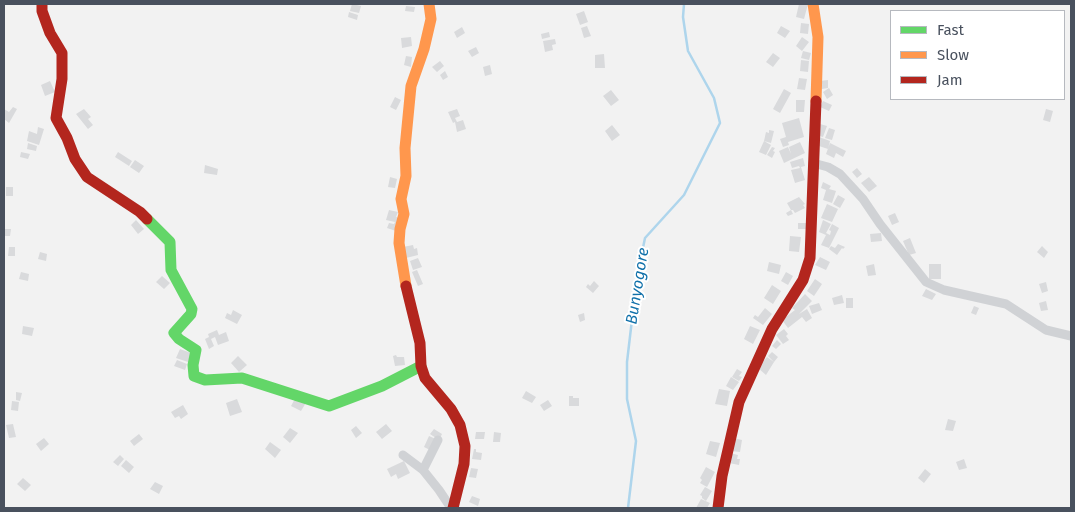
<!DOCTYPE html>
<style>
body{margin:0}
#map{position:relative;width:1075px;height:512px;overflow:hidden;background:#f2f2f2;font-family:"Fira Sans",sans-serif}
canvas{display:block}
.frame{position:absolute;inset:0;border:5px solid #49515e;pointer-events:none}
.legend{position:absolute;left:890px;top:10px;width:175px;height:90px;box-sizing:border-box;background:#fff;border:1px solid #b6b9bf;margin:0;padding:6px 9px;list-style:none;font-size:15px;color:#49515e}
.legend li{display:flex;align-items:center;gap:10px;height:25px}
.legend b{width:25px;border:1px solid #b6b9bf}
</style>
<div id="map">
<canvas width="1075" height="512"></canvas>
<div class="frame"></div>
<ul class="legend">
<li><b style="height:6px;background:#63d668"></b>Fast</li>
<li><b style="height:6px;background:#ff974d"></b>Slow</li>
<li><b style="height:6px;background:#b3261e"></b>Jam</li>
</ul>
</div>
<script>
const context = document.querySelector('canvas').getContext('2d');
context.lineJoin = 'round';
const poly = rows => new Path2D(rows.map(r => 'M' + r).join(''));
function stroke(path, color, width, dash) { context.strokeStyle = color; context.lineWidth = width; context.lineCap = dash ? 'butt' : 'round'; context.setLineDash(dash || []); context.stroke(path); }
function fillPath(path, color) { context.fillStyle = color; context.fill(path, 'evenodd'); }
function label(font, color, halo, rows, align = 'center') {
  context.font = font + ' "Fira Sans",sans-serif'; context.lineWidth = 4; context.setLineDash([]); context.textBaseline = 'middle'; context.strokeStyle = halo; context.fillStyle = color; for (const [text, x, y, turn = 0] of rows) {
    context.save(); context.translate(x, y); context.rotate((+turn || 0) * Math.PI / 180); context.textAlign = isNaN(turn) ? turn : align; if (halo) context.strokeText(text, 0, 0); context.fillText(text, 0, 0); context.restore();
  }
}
stroke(poly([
 [628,508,636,441,627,399,627,362,637,277,645,238,684,195,720,123,714,98,688,51,683,17,684,4]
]), '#aed5ec', 2.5);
fillPath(poly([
 [352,4,361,6,359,13,350,11],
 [799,4,808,4,804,19,796,17],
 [406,6,415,7,414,12,405,11],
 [584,11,588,22,580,25,576,14],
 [349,12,358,15,357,20,348,17],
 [801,23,809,24,808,34,800,33],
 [587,26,591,36,584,38,581,28],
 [781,26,790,31,785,38,777,33],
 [462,27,465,33,457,38,454,32],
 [549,32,550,37,542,39,541,34],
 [411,37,412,46,402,48,401,38],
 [802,37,809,42,802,51,796,46],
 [555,39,556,44,552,45,553,50,545,52,543,41],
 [476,47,479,53,472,57,468,51],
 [803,51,811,53,809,60,801,58],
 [773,53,780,58,773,67,766,62],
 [604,54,605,68,595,68,595,55],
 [406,56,412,57,411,67,404,65],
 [801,60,809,61,808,72,800,71],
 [440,61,444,66,437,72,432,67],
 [490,65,492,74,485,76,483,67],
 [445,71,448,77,443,80,440,75],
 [799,78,807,79,805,90,797,89],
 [828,80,828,88,822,89,820,81],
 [50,81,55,92,45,96,41,85],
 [829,88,833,95,827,99,823,92],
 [784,89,791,93,780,113,773,109],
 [611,90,619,100,611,106,603,96],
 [395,97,401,100,396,110,390,107],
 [796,100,805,100,804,112,796,112],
 [823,101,832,105,829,111,820,107],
 [13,107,17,109,9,123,4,119,4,109,9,112],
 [84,109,91,117,88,119,93,125,88,129,76,114],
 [457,109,460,116,455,118,457,122,463,120,466,129,457,132,455,122,453,123,448,112],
 [1046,109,1053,111,1050,122,1043,120],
 [799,118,804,137,788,142,789,145,783,147,780,139,786,137,782,123],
 [820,124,827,126,823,137,816,135],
 [612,125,620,135,612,141,605,131],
 [38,127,44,129,39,145,27,141,29,131,37,134],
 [829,128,835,130,832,140,825,138],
 [769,130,774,131,771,143,764,141,766,132,769,133],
 [819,137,830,141,828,149,816,145],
 [764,141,771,145,766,155,759,152],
 [800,142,805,153,784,163,779,151,788,147,791,154,789,147],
 [28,143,37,146,36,151,27,149],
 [830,143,846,151,843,157,836,153,834,158,826,154],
 [772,147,775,148,773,151,775,152,772,158,767,155],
 [21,152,30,154,28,159,20,157],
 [118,152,132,161,129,166,115,157],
 [803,158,805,166,801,167,805,180,795,183,791,170,800,168,799,166,792,168,790,162],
 [135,160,144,166,139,173,130,167],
 [205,165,218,169,217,175,204,173],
 [857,168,862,174,857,178,852,172],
 [390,177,397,179,395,188,388,187],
 [869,177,877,186,869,192,861,183],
 [823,182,831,186,829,189,836,191,832,203,823,200,826,190,821,188],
 [6,187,13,187,13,196,6,196],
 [838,195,845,199,840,208,833,204],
 [799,197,805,204,803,205,805,208,795,213,793,210,791,210,793,214,788,216,786,213,791,210,787,203],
 [827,204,838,209,832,222,821,218],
 [389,210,398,212,396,217,400,218,396,231,387,228,389,223,394,224,395,222,386,220],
 [895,213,899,222,892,225,888,216],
 [136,220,144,229,138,234,131,225],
 [823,220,831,224,826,233,830,235,831,231,829,230,832,224,839,228,829,248,821,245,826,235,819,232],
 [798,223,806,223,807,229,798,229],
 [4,229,11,229,10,236,4,236],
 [881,233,882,241,871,242,870,234],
 [790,236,801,237,799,252,789,251],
 [910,238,916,253,909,255,903,241],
 [838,244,845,247,843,249,842,248,837,255,829,249,831,246,835,248],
 [413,245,414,249,417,248,418,255,406,258,403,247],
 [1042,246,1048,252,1044,258,1037,252],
 [9,247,15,247,15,256,8,256],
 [40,252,47,254,46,261,38,259],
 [820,257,830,262,826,270,815,265],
 [418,258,422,267,413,270,410,261],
 [769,262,781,265,779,274,767,271],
 [874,264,876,275,868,276,866,266],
 [929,264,941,264,941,279,929,279],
 [417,270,423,284,418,286,412,272],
 [21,272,29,274,28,281,19,279],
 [786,272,793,276,788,285,781,281],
 [162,276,170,283,164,289,156,282],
 [815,279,822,284,814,296,807,291],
 [594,281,599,286,593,293,586,287,588,284,590,286],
 [1046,282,1048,291,1042,293,1039,284],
 [772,285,781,291,773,304,764,298],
 [926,289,936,294,932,300,922,296],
 [805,294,812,301,799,314,807,309,812,318,806,322,802,317,788,328,782,320,795,310,792,308],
 [842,295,844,303,834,305,832,298],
 [846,298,853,298,853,308,846,308],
 [1046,301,1048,310,1041,311,1039,303],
 [819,303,822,310,812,314,809,306],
 [974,306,979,308,976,315,971,313],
 [765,308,772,314,763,325,753,318,755,315,758,317],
 [233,310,242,315,237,324,225,318,227,313,231,315],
 [584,313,585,320,580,322,578,315],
 [23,326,34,328,32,336,22,334],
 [750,326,760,330,753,344,744,339],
 [784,329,788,334,786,336,789,340,783,344,776,335],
 [217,330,219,335,226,332,229,341,218,345,215,337,211,339,214,346,209,349,205,339,209,337,208,334],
 [777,340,781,344,776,349,772,346],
 [180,349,191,353,188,362,176,358],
 [772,352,778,357,774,362,768,356],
 [396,355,397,357,404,357,405,365,395,366,393,356],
 [238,356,247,365,239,372,231,363],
 [767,357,774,362,766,375,758,368],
 [177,360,187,364,185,370,174,366],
 [737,369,742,372,739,376,742,377,739,381,732,377],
 [731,377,739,382,733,390,726,386],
 [719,389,730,391,727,406,715,404],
 [526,391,536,397,532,403,522,398],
 [16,392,22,393,20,401,16,400],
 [297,395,307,401,301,411,291,406],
 [569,396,573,396,573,398,579,398,579,406,569,406],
 [237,399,242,412,230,416,226,403],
 [548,400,552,406,544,411,540,405],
 [12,401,19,402,18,411,11,410],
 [183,405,188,414,181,419,179,416,175,418,171,412],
 [948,419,956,421,953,431,945,430],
 [13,424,16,437,9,438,6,425],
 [386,424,392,431,382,439,376,432],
 [356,426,362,433,356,438,351,430],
 [290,428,298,433,290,443,283,437],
 [434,429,442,434,439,440,430,434],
 [476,432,485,432,484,439,475,439],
 [494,432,501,433,500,442,493,442],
 [139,434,143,439,134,446,130,441],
 [429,436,438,440,432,451,424,447],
 [44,438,49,444,41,451,36,444],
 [733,438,742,440,740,452,731,451],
 [710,441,720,443,716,457,706,454],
 [270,442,281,450,275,458,265,449],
 [474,449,476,449,476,452,482,453,481,460,472,459],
 [730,453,738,455,737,459,740,459,739,465,729,463],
 [120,455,124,459,118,466,113,462],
 [964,459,967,468,959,470,956,462],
 [126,460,134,467,129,473,121,466],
 [404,461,410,473,398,479,396,474,391,477,387,469],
 [706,467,715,472,707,487,700,483,702,480,700,478],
 [471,468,478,469,476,478,469,477],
 [925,469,931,474,924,483,918,478],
 [23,478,31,485,25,491,17,484],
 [155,482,163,486,159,494,150,489],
 [705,487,712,491,706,501,702,498,702,496,700,495],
 [472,496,480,499,478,506,469,502],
 [701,499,710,503,707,508,696,508]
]), '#d9dadc');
stroke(poly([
 [813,163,828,167,840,174,863,199,880,224,926,282,944,290,1006,304,1046,330,1071,336],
 [403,455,423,470,439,490,451,508],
 [423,470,438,440]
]), '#d0d2d5', 9);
stroke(poly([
 [147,219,170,242,171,270,192,309,191,314,174,333,179,339,196,350,193,365,194,376,205,380,242,378,329,406,382,386,421,366]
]), '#63d668', 11);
stroke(poly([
 [813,4,818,37,816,101],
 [406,286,399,243,400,229,404,214,401,199,406,176,405,148,411,86,424,49,431,19,429,4]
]), '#ff974d', 11);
stroke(poly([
 [42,4,42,11,50,33,62,53,62,79,56,118,67,138,75,159,87,177,140,212,147,219],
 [406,286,420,343,421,366,425,378,451,409,460,425,465,446,464,464,453,508],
 [718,508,722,476,739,402,772,329,803,280,810,258,816,101]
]), '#b3261e', 11);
label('italic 16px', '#1171aa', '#fff', [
 ["Bunyogore",638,286,-81]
]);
</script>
